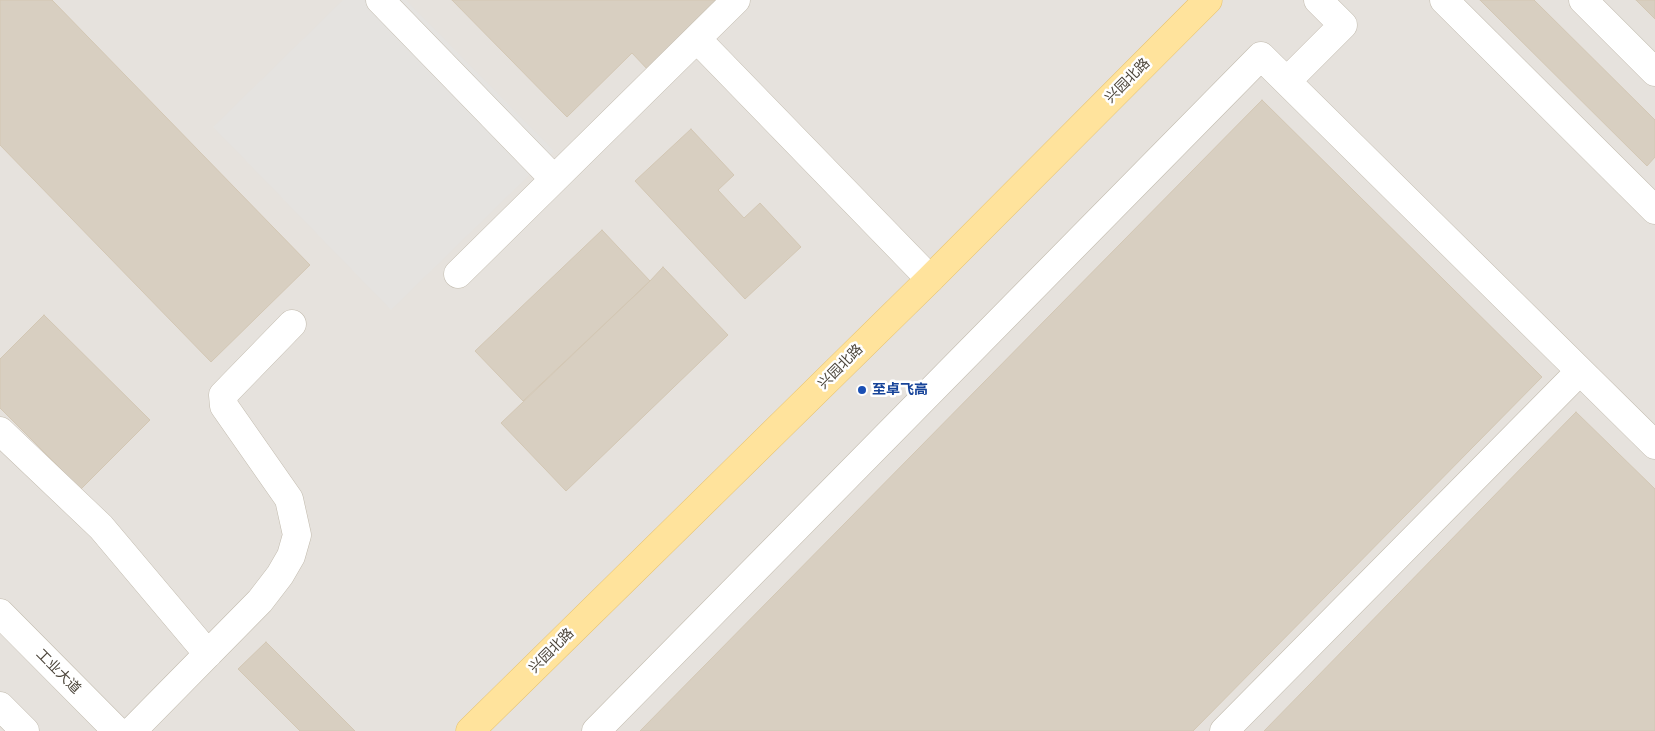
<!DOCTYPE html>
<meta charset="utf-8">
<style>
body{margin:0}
canvas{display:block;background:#f6f3ec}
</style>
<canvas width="1655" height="731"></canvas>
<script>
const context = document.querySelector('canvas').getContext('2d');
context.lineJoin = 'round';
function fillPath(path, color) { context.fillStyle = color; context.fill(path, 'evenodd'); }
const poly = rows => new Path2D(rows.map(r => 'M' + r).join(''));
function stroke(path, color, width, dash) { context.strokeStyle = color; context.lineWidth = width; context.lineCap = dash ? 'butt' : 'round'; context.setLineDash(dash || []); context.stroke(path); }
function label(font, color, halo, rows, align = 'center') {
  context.font = font + ' "Varela Round","Noto Sans SC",sans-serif'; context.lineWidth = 5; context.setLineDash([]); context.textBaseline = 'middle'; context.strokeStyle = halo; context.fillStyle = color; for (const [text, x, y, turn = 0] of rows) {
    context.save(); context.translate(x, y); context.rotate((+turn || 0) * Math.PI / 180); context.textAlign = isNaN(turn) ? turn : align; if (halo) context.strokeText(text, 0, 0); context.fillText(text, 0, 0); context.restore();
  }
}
fillPath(poly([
 [0,0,1655,0,1655,731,0,731]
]), '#e6e2dd');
fillPath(poly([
 [343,0,406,0,554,151,391,310,213,127]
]), '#e5e3e0');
const building = poly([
 [0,0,52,0,310,265,211,362,0,145,0,0],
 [452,0,720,0,649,71,632,53,567,117,452,0],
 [1480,0,1534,0,1655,120,1655,157,1647,166,1480,0],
 [1636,0,1655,0,1655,19,1636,0],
 [1262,100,1542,377,1193,731,640,731,1262,100],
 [691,129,734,175,718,190,744,218,760,203,801,247,745,299,635,181,691,129],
 [602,230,650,281,523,401,475,351,602,230],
 [663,267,728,335,566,491,501,423,650,281,663,267],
 [44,315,150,420,81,489,0,408,0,359,44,315],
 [1576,412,1655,489,1655,731,1264,731,1576,412],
 [266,642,355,731,300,731,238,669,266,642]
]);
fillPath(building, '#d8cfc1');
stroke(building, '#d3c7b4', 1);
const minor = poly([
 [380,0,554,179],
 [1444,0,1655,210],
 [1583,0,1655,72],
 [697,39,930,279],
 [1287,81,1343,25,1318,0],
 [458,274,736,0],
 [0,431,101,527,208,654],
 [0,613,117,731],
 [0,706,25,731],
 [132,731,260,601,280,575,291,556,297,535,289,499,224,406,223,395,292,324],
 [596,731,1261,56,1655,445],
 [1224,731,1580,371]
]);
const major = poly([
 [470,731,930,279,1208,0]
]);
stroke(minor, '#c2bbae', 29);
stroke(major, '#e6c16a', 29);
stroke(minor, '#fff', 28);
stroke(major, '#ffe39c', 28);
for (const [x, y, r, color] of [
 [862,390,5,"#1a4fb4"]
]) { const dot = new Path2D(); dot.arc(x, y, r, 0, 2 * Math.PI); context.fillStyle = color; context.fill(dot); stroke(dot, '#fff', 2); }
label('14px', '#4b4439', '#fff', [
 ["兴园北路",1128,81,-45],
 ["兴园北路",841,367,-45],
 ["兴园北路",552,651,-45],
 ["工业大道",58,672,45]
]);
label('bold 14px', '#164399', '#fff', [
 ["至卓飞高",872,390]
], 'left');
</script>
